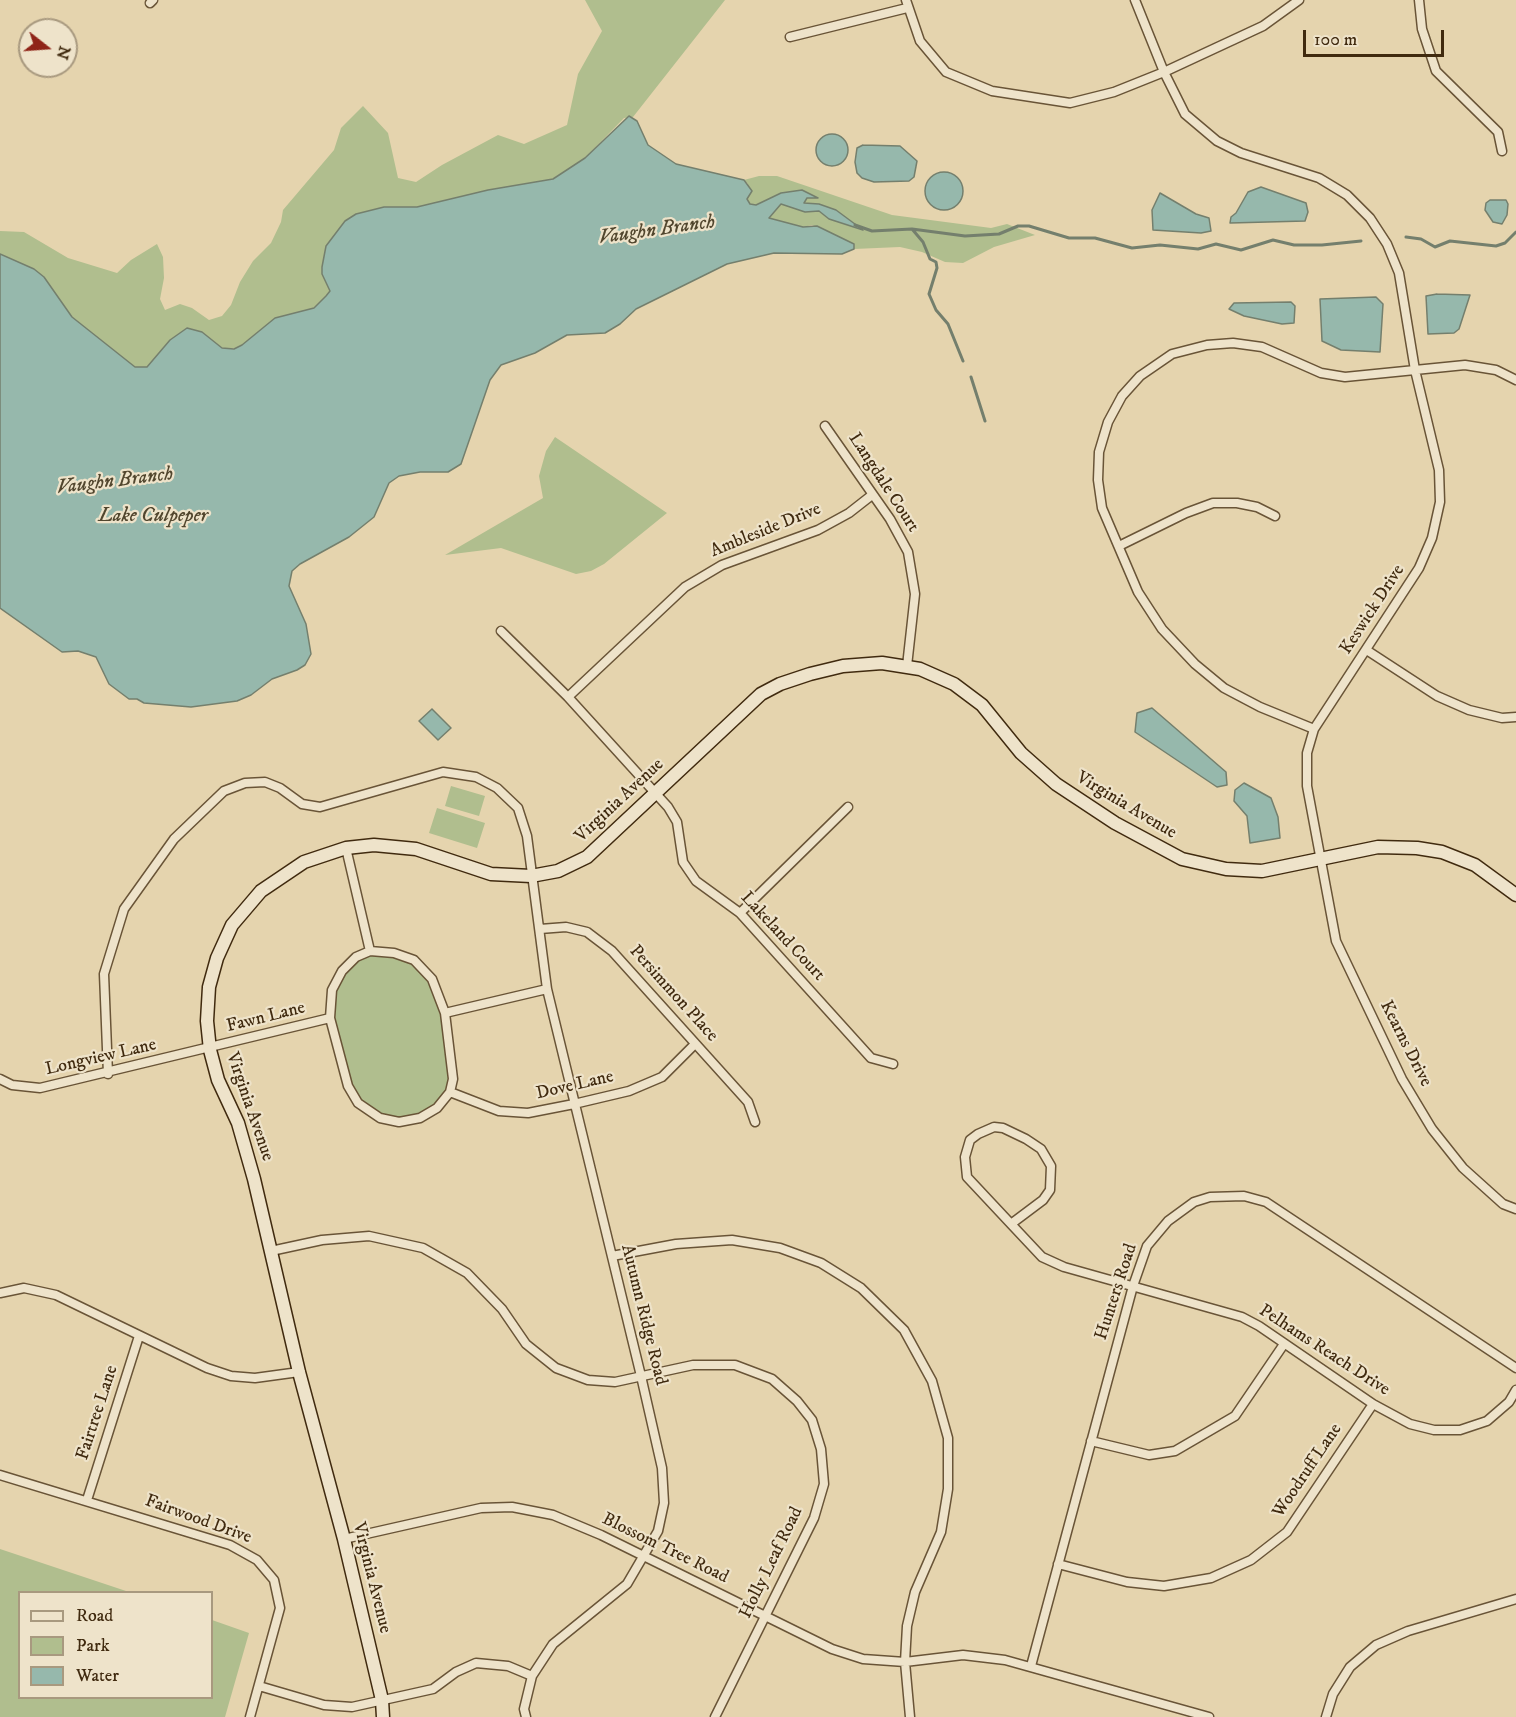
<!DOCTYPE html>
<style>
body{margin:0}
#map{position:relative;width:1516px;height:1717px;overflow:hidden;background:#e5d4ae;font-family:"IM FELL DW Pica",serif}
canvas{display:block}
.legend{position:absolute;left:18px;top:1591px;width:195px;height:108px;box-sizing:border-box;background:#eee3ca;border:2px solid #a8997f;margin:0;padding:8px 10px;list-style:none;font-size:18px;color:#402a0f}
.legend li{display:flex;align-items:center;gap:12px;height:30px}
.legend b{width:30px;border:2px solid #a8997f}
.north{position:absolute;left:18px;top:18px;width:60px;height:60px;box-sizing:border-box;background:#eee3ca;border:2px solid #a8997f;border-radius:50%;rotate:107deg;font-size:16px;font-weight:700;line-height:24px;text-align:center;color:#402a0f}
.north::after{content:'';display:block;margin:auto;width:21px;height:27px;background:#8f2418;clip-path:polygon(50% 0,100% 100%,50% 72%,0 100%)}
.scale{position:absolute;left:1303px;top:30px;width:141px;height:27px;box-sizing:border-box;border:3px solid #402a0f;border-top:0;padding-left:8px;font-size:18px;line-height:21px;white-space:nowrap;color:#402a0f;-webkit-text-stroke:4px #eee3ca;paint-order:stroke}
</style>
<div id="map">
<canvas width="1516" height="1717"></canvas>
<ul class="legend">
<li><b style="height:8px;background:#eee3ca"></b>Road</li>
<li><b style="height:16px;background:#b0be8e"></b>Park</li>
<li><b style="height:16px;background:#96b8ac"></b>Water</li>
</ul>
<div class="north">N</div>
<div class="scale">100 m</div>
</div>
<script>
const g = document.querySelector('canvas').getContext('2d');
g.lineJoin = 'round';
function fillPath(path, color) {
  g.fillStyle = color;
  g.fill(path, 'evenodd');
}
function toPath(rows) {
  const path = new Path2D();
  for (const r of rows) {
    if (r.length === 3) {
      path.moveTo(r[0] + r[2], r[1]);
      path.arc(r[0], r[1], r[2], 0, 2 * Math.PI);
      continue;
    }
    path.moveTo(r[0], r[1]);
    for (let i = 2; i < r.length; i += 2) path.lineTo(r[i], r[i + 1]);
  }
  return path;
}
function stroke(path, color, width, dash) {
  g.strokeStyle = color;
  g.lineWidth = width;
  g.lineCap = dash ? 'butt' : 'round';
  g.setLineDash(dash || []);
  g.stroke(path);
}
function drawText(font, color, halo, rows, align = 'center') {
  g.font = font + ' "IM FELL DW Pica",serif';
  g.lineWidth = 4.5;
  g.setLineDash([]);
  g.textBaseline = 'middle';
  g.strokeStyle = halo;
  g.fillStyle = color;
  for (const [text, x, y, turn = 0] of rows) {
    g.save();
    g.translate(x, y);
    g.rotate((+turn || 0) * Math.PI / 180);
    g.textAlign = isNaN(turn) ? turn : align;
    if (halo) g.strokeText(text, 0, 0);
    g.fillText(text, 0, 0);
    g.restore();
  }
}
fillPath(toPath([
 [585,0,725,0,633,117,624,118,585,158,553,179,488,190,417,207,331,287,331,294,316,308,236,348,216,348,149,368,132,368,0,257,0,231,24,232,68,258,117,273,131,260,157,244,163,257,164,278,160,299,165,310,180,304,192,308,209,320,222,316,231,305,240,282,253,261,271,243,281,222,283,210,334,150,341,128,363,106,388,133,398,178,416,182,442,165,498,135,524,144,567,125,578,74,602,31],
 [759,176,777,176,892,215,991,228,1007,224,1035,235,994,247,963,263,945,262,922,252,900,247,854,249,854,244,812,225,803,227,771,220,768,218,771,214,781,204,805,212,819,211,829,219,861,229,844,216,804,203,807,198,816,197,802,190,781,193,756,206,750,204,747,199,748,184,744,180],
 [555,437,667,513,604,564,591,571,576,574,501,548,445,555,543,498,539,476,546,451],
 [451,786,485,796,479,816,445,806],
 [437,808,485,823,477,848,429,833],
 [370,951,414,960,432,979,445,1013,450,1092,426,1114,399,1122,358,1103,330,1018,332,990,342,971],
 [0,1549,129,1592,20,1592,20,1698,212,1698,212,1620,249,1633,225,1717,0,1717]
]), '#b0be8e');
const water = toPath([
 [629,116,637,121,648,145,676,164,744,180,752,191,747,199,750,204,756,205,781,193,802,190,818,198,807,198,804,203,819,204,836,210,863,230,829,219,819,211,805,212,781,204,769,218,803,227,817,226,854,244,854,249,842,254,774,253,727,264,636,309,620,324,605,333,567,335,535,353,501,365,490,380,461,464,448,472,420,472,399,476,389,483,374,517,349,537,300,564,292,571,289,586,306,624,311,654,305,665,297,670,272,679,251,695,237,701,191,707,144,703,137,699,129,699,109,684,96,657,78,651,62,652,0,608,0,254,34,269,44,277,72,317,135,367,147,367,170,340,187,328,202,332,222,348,234,349,242,345,275,318,314,308,326,296,330,291,322,274,322,267,326,246,345,221,356,214,384,207,417,207,488,190,553,179,585,158,629,116],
 [832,150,16],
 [863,145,900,146,917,161,914,177,909,181,874,182,862,178,857,173,855,162,857,148,863,145],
 [944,191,19],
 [1261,187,1306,203,1308,212,1305,221,1230,223,1231,217,1236,213,1248,192,1261,187],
 [1160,193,1196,214,1209,218,1211,231,1201,233,1153,230,1152,210,1160,193],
 [1490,200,1506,200,1508,204,1507,215,1502,224,1493,222,1485,210,1486,203,1490,200],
 [1437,294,1470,295,1459,329,1454,333,1428,334,1426,296,1437,294],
 [1376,297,1383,304,1380,352,1341,350,1322,341,1320,299,1376,297],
 [1291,302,1295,306,1294,323,1282,324,1244,316,1229,309,1234,303,1291,302],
 [1152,708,1226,772,1227,785,1217,787,1135,732,1137,713,1152,708],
 [432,709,451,728,438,740,419,721,432,709],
 [1244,783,1271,798,1278,817,1280,838,1250,843,1247,816,1234,801,1235,790,1244,783]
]);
fillPath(water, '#96b8ac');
stroke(water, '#747f6d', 1.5);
stroke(toPath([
 [855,225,872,231,912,229,965,236,999,234,1018,226,1029,226,1069,238,1095,238,1132,248,1160,245,1198,249,1216,244,1241,250,1273,240,1294,245,1322,245,1361,241],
 [912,229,923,242,930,259,936,262,937,268,929,294,936,310,948,324,963,361],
 [1406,237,1421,239,1435,247,1450,241,1496,246,1505,243,1516,232],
 [971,377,985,421]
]), '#747f6d', 3);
const street = toPath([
 [906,0,920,41,946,72,992,91,1070,103,1114,92,1164,72,1135,0],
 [1299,0,1263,26,1164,72,1185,114,1217,141,1241,153,1319,178,1347,195,1370,218,1387,244,1399,273,1415,370,1439,470,1440,502,1432,538,1419,568,1314,729,1307,753,1307,786,1336,941,1402,1079,1432,1129,1463,1168,1503,1204,1516,1209],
 [1419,0,1422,29,1436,71,1498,132,1502,151],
 [150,3,153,0],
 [790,37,907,8],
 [825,426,890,519,908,552,915,594,907,666],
 [1119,546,1186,513,1213,503,1237,503,1257,507,1275,516],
 [501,631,568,697,668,807,677,822,683,862,696,881,740,913,871,1058,893,1064],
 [1368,651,1437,696,1469,710,1502,718,1516,717],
 [568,697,685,587,722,565,818,530,849,513,872,495],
 [1314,729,1260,707,1224,688,1195,664,1162,629,1138,592,1102,508,1098,480,1099,452,1108,422,1122,396,1140,376,1172,354,1207,345,1233,343,1262,347,1321,373,1345,377,1465,365,1496,370,1516,380],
 [346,848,370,951],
 [740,913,848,807],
 [540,929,566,927,587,932,612,951,748,1102,755,1122],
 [370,951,394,953,414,960,432,979,445,1013,453,1079,450,1092,437,1108,420,1118,399,1122,380,1118,358,1103,348,1086,330,1018,332,990,342,971,356,957,370,951],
 [445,1013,547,989],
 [108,1074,104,974,124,909,174,839,224,791,245,783,265,782,280,788,302,804,320,807,443,772,476,777,497,788,518,808,527,836,547,989,641,1376,662,1468,664,1503,658,1531,627,1584,553,1644,532,1676,524,1709,526,1717],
 [0,1079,12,1085,40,1088,330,1018],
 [450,1092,499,1111,528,1113,574,1104,629,1091,662,1077,695,1044],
 [1011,1224,1043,1200,1050,1190,1051,1166,1041,1149,1026,1139,1003,1128,994,1127,978,1134,970,1140,965,1157,967,1177,1011,1224,1042,1257,1064,1267,1242,1317,1259,1326,1373,1404,1410,1424,1434,1430,1460,1430,1487,1421,1509,1402,1516,1390],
 [271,1251,322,1240,369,1236,423,1248,467,1273,502,1309,526,1344,556,1368,588,1380,615,1382,693,1365,735,1365,772,1379,797,1401,812,1420,821,1449,824,1484,814,1518,715,1717],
 [612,1256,676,1244,732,1240,780,1248,821,1263,861,1288,904,1330,932,1381,948,1438,948,1489,941,1532,915,1592,907,1626,905,1662,910,1717],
 [0,1293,24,1288,56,1295,207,1368,231,1376,255,1378,299,1372],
 [1091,1441,1149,1455,1175,1451,1235,1416,1284,1344],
 [0,1475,230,1545,257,1560,274,1580,280,1608,250,1717],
 [87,1500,139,1336],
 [344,1539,481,1508,512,1507,553,1515,601,1535,832,1649,863,1659,905,1662,963,1655,1005,1660,1209,1717],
 [1058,1564,1127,1582,1164,1586,1211,1578,1251,1560,1287,1532,1373,1404],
 [1031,1666,1133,1286,1147,1246,1168,1221,1194,1202,1210,1197,1244,1196,1266,1202,1516,1368],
 [259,1686,324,1705,352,1707,433,1689,456,1672,476,1663,508,1666,532,1676],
 [1326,1717,1333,1694,1350,1667,1376,1645,1408,1631,1516,1599]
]);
const secondary = toPath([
 [383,1717,382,1700,344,1539,299,1372,254,1179,238,1123,218,1080,210,1050,207,1021,209,987,217,958,232,925,261,891,304,862,346,848,374,845,416,849,491,874,531,876,558,871,587,857,761,694,780,684,810,674,843,666,882,663,920,669,954,684,982,705,1021,753,1056,784,1115,823,1182,859,1226,869,1262,871,1378,847,1417,848,1442,852,1475,865,1516,895]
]);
stroke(street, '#695437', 11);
stroke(secondary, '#402a0f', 15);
stroke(street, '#eee3ca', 8);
stroke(secondary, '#eee3ca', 12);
drawText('18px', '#402a0f', '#eee3ca', [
 ["Langdale Court",883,483,57],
 ["Ambleside Drive",766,531,-22],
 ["Keswick Drive",1373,610,-57],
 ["Virginia Avenue",620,801,-43],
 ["Virginia Avenue",1126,806,31],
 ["Lakeland Court",782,937,47],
 ["Persimmon Place",673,994,48],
 ["Fawn Lane",266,1018,-14],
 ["Kearns Drive",1405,1044,63],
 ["Longview Lane",101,1058,-13],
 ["Dove Lane",575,1086,-13],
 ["Virginia Avenue",249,1107,71],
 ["Hunters Road",1117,1292,-72],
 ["Autumn Ridge Road",643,1315,76],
 ["Pelhams Reach Drive",1324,1351,33],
 ["Fairtree Lane",98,1413,-72],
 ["Woodruff Lane",1308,1471,-56],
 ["Fairwood Drive",198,1520,20],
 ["Blossom Tree Road",665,1549,26],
 ["Holly Leaf Road",772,1563,-64],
 ["Virginia Avenue",371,1578,76]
]);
drawText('italic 20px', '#51462e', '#eee3ca', [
 ["Vaughn Branch",657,231,-8],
 ["Vaughn Branch",115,482,-7],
 ["Lake Culpeper",153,517]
]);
</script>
